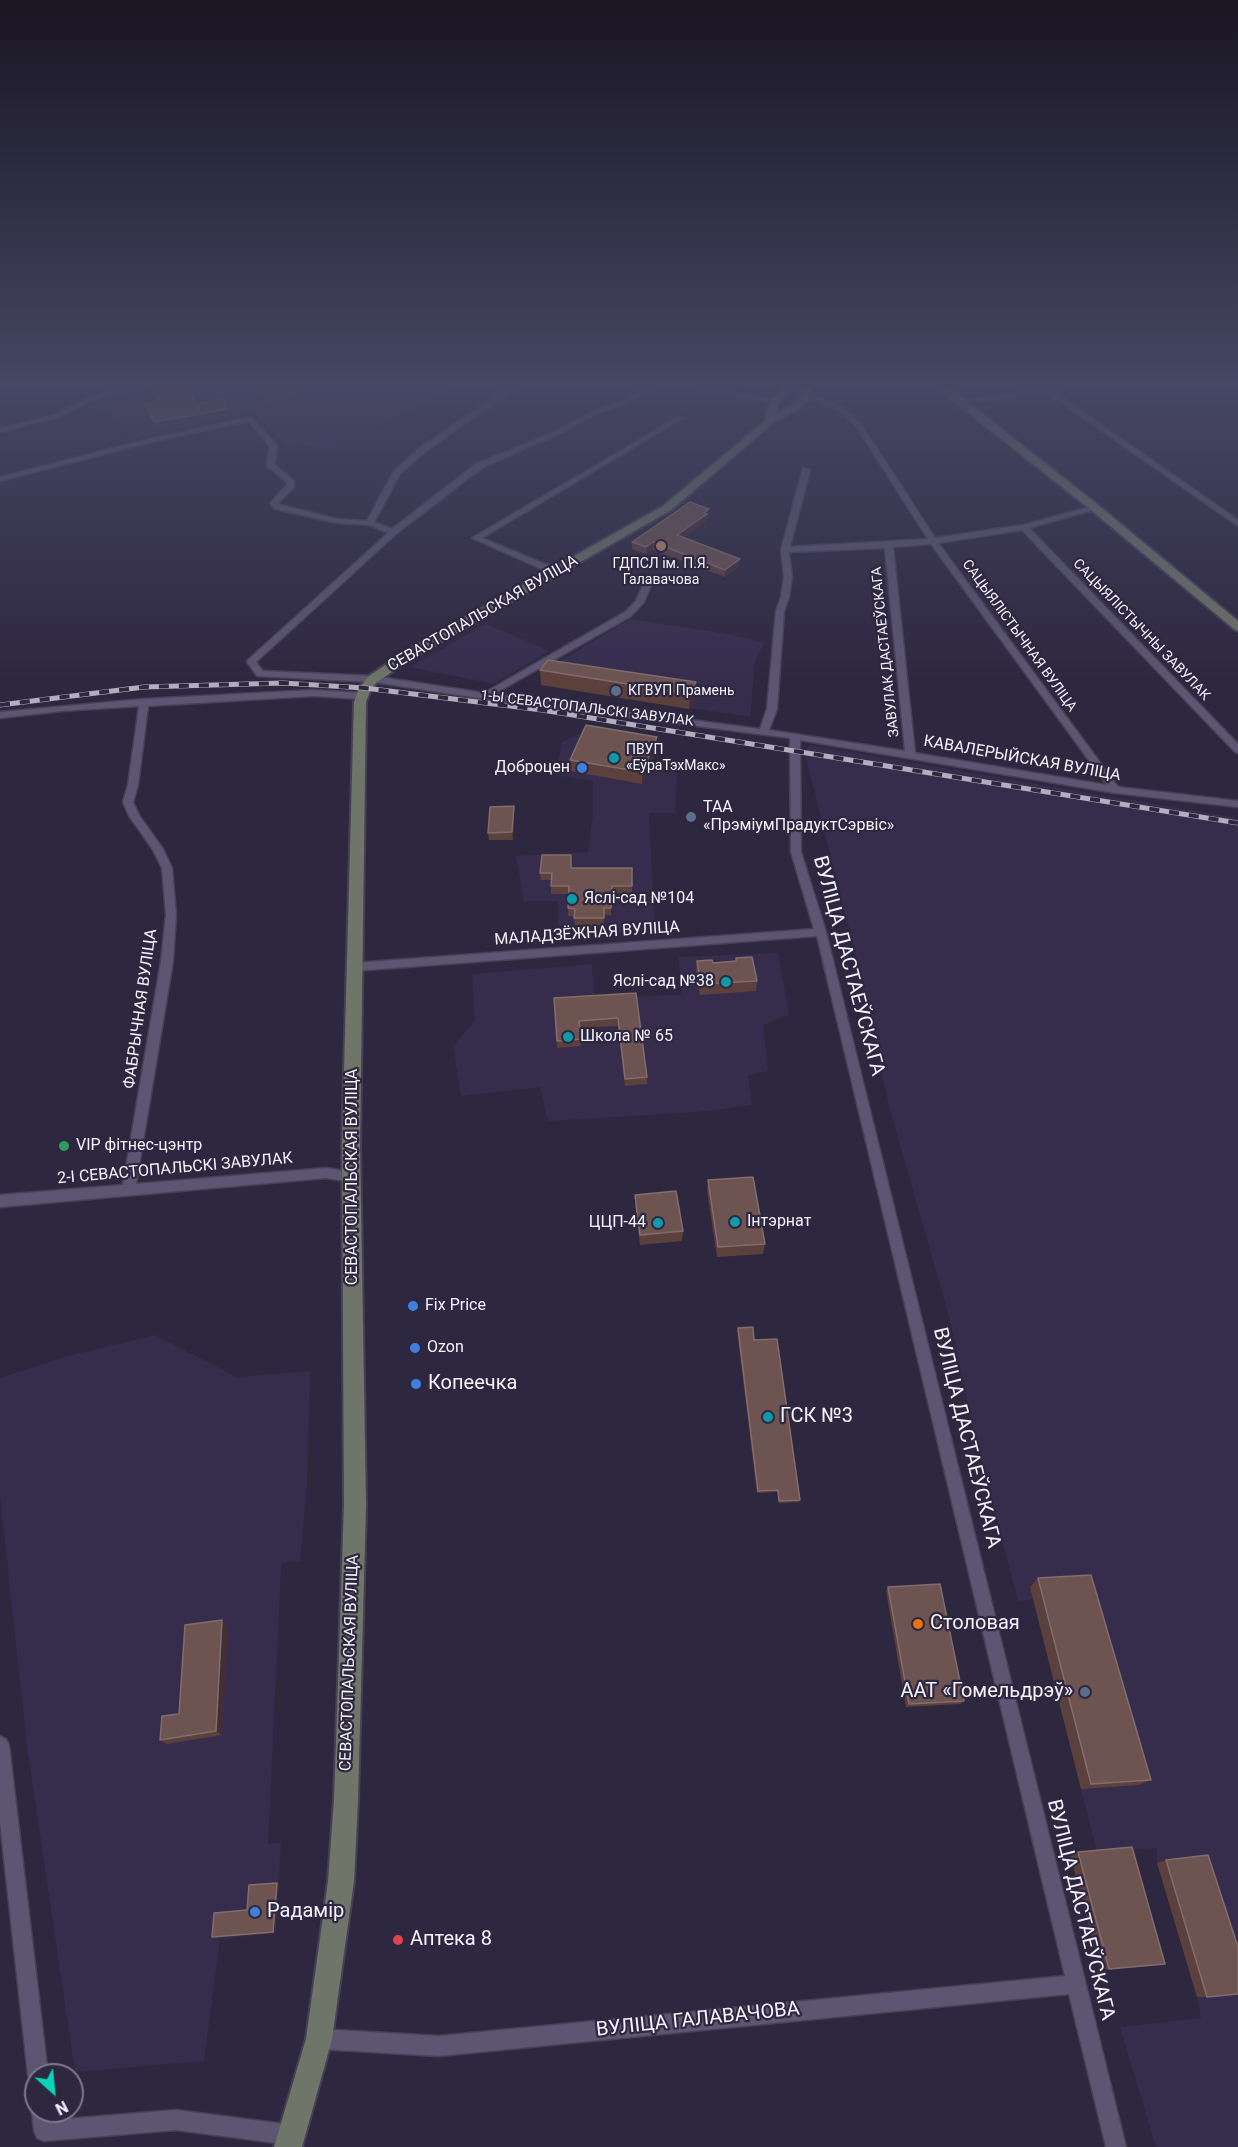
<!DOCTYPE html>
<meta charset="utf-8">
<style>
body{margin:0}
#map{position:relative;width:1238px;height:2147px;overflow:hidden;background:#2e2740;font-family:Roboto,sans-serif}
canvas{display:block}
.north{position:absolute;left:24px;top:2063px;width:60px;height:60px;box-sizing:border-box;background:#2e2740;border:2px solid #7e798c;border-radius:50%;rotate:153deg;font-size:16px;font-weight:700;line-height:24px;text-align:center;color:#f5f3fd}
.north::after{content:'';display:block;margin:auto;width:21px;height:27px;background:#07d5b6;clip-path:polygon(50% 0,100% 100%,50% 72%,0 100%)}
</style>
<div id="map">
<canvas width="1238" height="2147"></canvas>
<div class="north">N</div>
</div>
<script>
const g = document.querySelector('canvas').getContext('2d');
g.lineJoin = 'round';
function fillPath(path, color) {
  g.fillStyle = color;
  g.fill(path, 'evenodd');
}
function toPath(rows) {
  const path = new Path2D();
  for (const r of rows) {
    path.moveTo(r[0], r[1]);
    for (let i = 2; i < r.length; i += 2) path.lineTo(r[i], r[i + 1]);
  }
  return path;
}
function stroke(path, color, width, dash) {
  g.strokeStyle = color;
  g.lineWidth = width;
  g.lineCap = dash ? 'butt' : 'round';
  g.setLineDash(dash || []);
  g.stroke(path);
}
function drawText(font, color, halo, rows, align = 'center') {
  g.font = font + ' Roboto,sans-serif';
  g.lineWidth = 4.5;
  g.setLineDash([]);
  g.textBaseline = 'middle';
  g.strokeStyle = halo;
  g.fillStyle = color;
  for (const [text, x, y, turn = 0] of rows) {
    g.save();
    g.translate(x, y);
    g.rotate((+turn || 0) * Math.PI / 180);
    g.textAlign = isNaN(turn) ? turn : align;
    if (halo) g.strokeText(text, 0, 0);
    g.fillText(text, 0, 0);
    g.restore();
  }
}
fillPath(toPath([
 [174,386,441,386,450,397,437,399,383,425,332,443,339,446,335,449,298,444,286,446,253,412,131,439,96,403],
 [630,619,733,635,764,643,755,661,750,717,541,685,557,663],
 [486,624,549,651,494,684,410,667],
 [578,734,649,743,657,748,649,768,677,773,675,813,649,813,655,931,558,936,558,901,524,901,516,856,588,852,593,814,593,781,556,775,562,742],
 [809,745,1238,818,1238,2147,1156,2147,1120,2027,1201,2018,1197,1997,1157,1863,1157,1848,1097,1852,1033,1599,1018,1601,973,1429,950,1320,890,1110,863,995,863,984,805,754],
 [778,953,789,1015,763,1025,768,1071,748,1076,752,1105,698,1112,548,1121,540,1087,461,1096,453,1046,475,1021,472,974,592,964,595,997,682,995,678,957],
 [155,1335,237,1377,310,1371,307,1484,300,1561,282,1563,280,1589,268,1844,281,1843,275,1933,220,1939,204,2061,75,2072,27,1746,16,1645,0,1496,0,1378,64,1357]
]), '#362d4d');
fillPath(toPath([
 [255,386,291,386,298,395,267,402]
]), '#44521d');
const street = toPath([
 [135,386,150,386,92,400,59,417,0,432,0,428,55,415,88,397,135,386],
 [510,386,518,386,424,453,400,474,374,522,392,529,476,464,552,433,594,411,624,401,649,386,658,386,628,403,598,413,556,435,482,468,396,534,256,662,263,671,373,676,484,693,625,612,636,601,646,578,650,576,654,578,644,602,631,616,494,694,760,729,767,709,776,611,781,597,784,577,781,550,803,468,810,470,790,547,928,539,856,426,835,407,805,397,804,396,807,394,839,405,861,424,935,538,1023,525,1097,505,1097,509,1029,528,1238,744,1238,753,1235,752,1022,530,938,543,1118,787,1238,801,1238,807,1115,793,800,740,801,852,826,932,1126,2147,1106,2147,1069,1994,439,2056,319,2049,312,2046,309,2039,312,2032,319,2029,439,2036,1065,1976,817,936,354,971,348,967,354,963,814,929,791,852,790,738,485,699,373,682,257,676,247,662,248,660,388,533,369,525,337,523,275,509,270,503,287,485,287,482,267,466,269,446,249,421,152,442,0,481,0,477,149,439,251,417,277,446,275,465,294,481,294,487,278,503,281,505,337,519,367,521,394,471,418,449,510,386],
 [931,544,1107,785,915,753,893,547,931,544],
 [885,548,905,751,769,730,777,709,784,611,789,597,792,577,789,552,885,548],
 [682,386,700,386,778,401,775,403,682,386],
 [1039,386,1073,386,1053,391,1238,520,1238,526,1046,392,962,404,959,402,1041,388,1039,386],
 [678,417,683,418,482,538,559,570,559,574,553,574,472,538,678,417],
 [313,690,362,693,367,696,362,699,313,696,148,706,138,785,133,802,139,815,163,849,172,868,176,915,173,961,136,1184,326,1168,357,1173,358,1177,357,1181,352,1182,326,1178,0,1207,0,1195,123,1185,161,961,166,915,162,868,153,850,129,816,123,802,128,785,139,706,62,711,0,718,0,712,144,699,313,690],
 [0,1736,6,1739,9,1745,48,2075,36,2075,36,2084,31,2082,28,2075,0,1822,0,1736],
 [36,2103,36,2111,52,2111,53,2120,176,2110,292,2125,299,2128,302,2135,299,2142,292,2145,176,2130,44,2141,37,2138,34,2131,32,2111,36,2103]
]);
const secondary = toPath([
 [786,386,796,386,779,402,776,414,794,404,802,396,800,386,809,386,812,396,800,408,772,424,671,510,411,659,377,682,371,689,366,702,360,1145,366,1505,358,1800,354,1881,332,2039,302,2147,274,2147,306,2039,328,1881,334,1800,344,1505,342,1145,354,702,359,688,369,676,403,653,663,506,765,421,770,401,786,386],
 [934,386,945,386,965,400,1098,505,1238,621,1238,631,1234,629,1090,509,934,386]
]);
stroke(street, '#474155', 3);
stroke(secondary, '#474155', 4);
fillPath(street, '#5c5672');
fillPath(secondary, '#6f7568');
const rail = toPath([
 [0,705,144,687,283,683,365,688,542,710,1238,823]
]);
stroke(rail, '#b2aebe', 5);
stroke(rail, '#2e2740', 4, [10]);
fillPath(toPath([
 [327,386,349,386,349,390,332,393],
 [151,389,197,404,228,416,157,429,146,410,144,404,156,401,153,396],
 [709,516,707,518,707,521,683,538,739,566,725,577,653,550,646,554,632,549,632,542],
 [540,670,696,682,695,696,689,709,541,685],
 [657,737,657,748,642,784,570,771,570,760],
 [514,814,513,840,489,840,488,833],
 [572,868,632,868,632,893,612,893,611,915,604,915,604,925,575,925,574,916,568,916,568,894,551,894,551,880,541,880,540,873],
 [736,958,757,981,756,991,700,995,696,972,697,961,713,963,736,961],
 [636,993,647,1077,647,1084,625,1086,618,1026,580,1028,581,1046,557,1048,554,998],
 [708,1180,765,1244,763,1254,717,1257,707,1190],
 [635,1195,683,1231,682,1241,640,1245,635,1205],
 [738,1328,754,1340,800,1500,799,1502,779,1503,777,1492,757,1493,737,1331],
 [1038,1578,1151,1780,1139,1785,1081,1789,1030,1587],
 [888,1587,964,1701,960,1704,906,1707,886,1591],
 [228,1626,222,1735,167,1744,160,1740,179,1714],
 [1078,1852,1165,1964,1100,1970,1070,1854],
 [1166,1860,1207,1997,1197,1997,1157,1863],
 [279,1883,275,1933,212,1937,247,1910]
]), '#5c403c');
fillPath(toPath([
 [331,386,349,386,349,390,332,393],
 [225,399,228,416,157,429,155,422],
 [709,509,709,516,707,518,707,521,676,543,677,535],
 [653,542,653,550,646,554,646,547],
 [740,559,739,566,725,577,725,570],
 [696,682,695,696,689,709,690,694],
 [657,737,657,748,642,784,642,772],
 [514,806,514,814,513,840,512,832],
 [222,1620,228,1626,222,1735,216,1731],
 [277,1883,279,1883,275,1933,273,1932]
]), '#432e35');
const building = toPath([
 [165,386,185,386,197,404,225,399,227,409,155,422,144,404,158,401,151,389,165,386],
 [690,502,709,509,704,513,707,514,677,535,740,559,725,570,653,542,646,547,632,542,690,502],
 [548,660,696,682,690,694,540,670,548,660],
 [586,725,657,737,642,772,570,760,586,725],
 [514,806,512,832,488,833,490,807,514,806],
 [542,855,571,855,571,868,632,868,632,886,612,886,611,908,604,908,604,918,574,918,575,909,568,908,569,886,551,886,552,873,540,873,542,855],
 [752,957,757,981,701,984,697,961,712,960,713,963,736,961,736,958,752,957],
 [636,993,647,1077,625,1079,618,1018,579,1021,581,1039,557,1041,554,998,636,993],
 [753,1177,765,1244,718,1247,708,1180,753,1177],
 [676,1191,683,1231,640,1235,635,1195,676,1191],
 [753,1327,754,1340,777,1339,800,1500,779,1501,778,1490,758,1491,738,1328,753,1327],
 [1091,1575,1151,1780,1091,1784,1038,1578,1091,1575],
 [940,1584,964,1701,909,1704,888,1587,940,1584],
 [222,1620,216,1731,160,1740,162,1716,179,1714,185,1625,222,1620],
 [1132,1847,1165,1964,1109,1969,1078,1852,1132,1847],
 [1208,1855,1238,1947,1238,1994,1207,1997,1166,1860,1208,1855],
 [277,1883,273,1932,212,1937,214,1913,247,1910,249,1885,277,1883]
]);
fillPath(building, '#6d5451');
stroke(building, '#826d6c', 1.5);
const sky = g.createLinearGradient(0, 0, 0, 687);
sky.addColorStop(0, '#191523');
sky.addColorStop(0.56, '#464764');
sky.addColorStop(1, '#46476400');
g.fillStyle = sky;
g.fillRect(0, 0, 1238, 687);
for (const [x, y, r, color] of [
 [661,546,6,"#8d6e63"],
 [616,691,6,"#5c6f8a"],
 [614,758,6,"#0f9aa8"],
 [582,768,6,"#3f7fe0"],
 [691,817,6,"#5c6f8a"],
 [572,899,6,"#0f9aa8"],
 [726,982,6,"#0f9aa8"],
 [568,1037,6,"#0f9aa8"],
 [64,1146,6,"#2e9e5b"],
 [735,1222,6,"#0f9aa8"],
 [658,1223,6,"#0f9aa8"],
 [413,1306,6,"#3f7fe0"],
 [415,1348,6,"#3f7fe0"],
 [416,1384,6,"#3f7fe0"],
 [768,1417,6,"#0f9aa8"],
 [918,1624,6,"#e8710a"],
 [1085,1692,6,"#5c6f8a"],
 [255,1912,6,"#3f7fe0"],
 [398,1940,6,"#e0444e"]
]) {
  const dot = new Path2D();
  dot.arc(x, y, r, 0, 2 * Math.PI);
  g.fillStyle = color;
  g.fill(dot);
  stroke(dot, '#2e2740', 2);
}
drawText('14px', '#f5f3fd', '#2e2740', [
 ["ГДПСЛ ім. П.Я.",661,564,"center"],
 ["Галавачова",661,580,"center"],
 ["КГВУП Прамень",628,691],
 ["ПВУП",626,750],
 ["«ЕўраТэхМакс»",626,766]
], 'left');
drawText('14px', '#f5f3fd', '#2e2740', [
 ["САЦЫЯЛІСТЫЧНЫ ЗАВУЛАК",1141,630,46],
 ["САЦЫЯЛІСТЫЧНАЯ ВУЛІЦА",1019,636,54],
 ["ЗАВУЛАК ДАСТАЕЎСКАГА",886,652,-96],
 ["1-Ы СЕВАСТОПАЛЬСКІ ЗАВУЛАК",587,709,7]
]);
drawText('16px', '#f5f3fd', '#2e2740', [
 ["СЕВАСТОПАЛЬСКАЯ ВУЛІЦА",483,614,-30],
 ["КАВАЛЕРЫЙСКАЯ ВУЛІЦА",1022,759,10],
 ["МАЛАДЗЁЖНАЯ ВУЛІЦА",587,934,-4],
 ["ФАБРЫЧНАЯ ВУЛІЦА",141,1009,-82],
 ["2-І СЕВАСТОПАЛЬСКІ ЗАВУЛАК",175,1169,-5],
 ["СЕВАСТОПАЛЬСКАЯ ВУЛІЦА",353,1177,-90],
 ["СЕВАСТОПАЛЬСКАЯ ВУЛІЦА",350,1663,-88]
]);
drawText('16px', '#f5f3fd', '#2e2740', [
 ["Доброцен",570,768,"right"],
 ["ТАА",703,808],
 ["«ПрэміумПрадуктСэрвіс»",703,826],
 ["Яслі-сад №104",584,899],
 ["Яслі-сад №38",714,982,"right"],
 ["Школа № 65",580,1037],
 ["VIP фітнес-цэнтр",76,1146],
 ["Інтэрнат",747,1222],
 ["ЦЦП-44",646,1223,"right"],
 ["Fix Price",425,1306],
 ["Ozon",427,1348]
], 'left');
drawText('20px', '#f5f3fd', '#2e2740', [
 ["ВУЛІЦА ДАСТАЕЎСКАГА",848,966,75],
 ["ВУЛІЦА ДАСТАЕЎСКАГА",966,1438,76],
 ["ВУЛІЦА ДАСТАЕЎСКАГА",1080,1910,76],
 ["ВУЛІЦА ГАЛАВАЧОВА",698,2020,-6]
]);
drawText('20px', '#f5f3fd', '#2e2740', [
 ["Копеечка",428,1384],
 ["ГСК №3",780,1417],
 ["Столовая",930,1624],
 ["ААТ «Гомельдрэў»",1073,1692,"right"],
 ["Радамір",267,1912],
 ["Аптека 8",410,1940]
], 'left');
</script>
